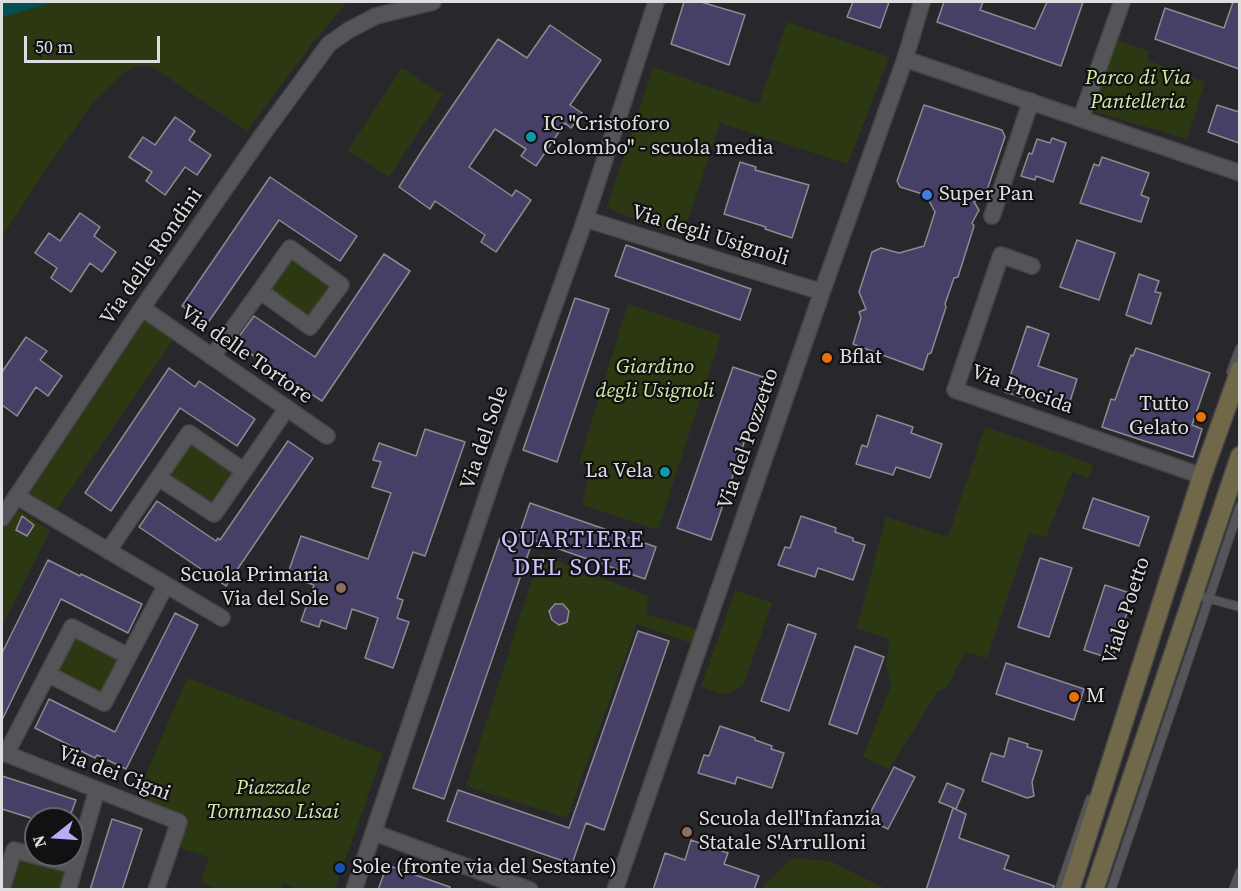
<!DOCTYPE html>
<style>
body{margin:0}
#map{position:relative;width:1241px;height:891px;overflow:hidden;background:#28282c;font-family:"Source Serif 4",serif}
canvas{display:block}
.frame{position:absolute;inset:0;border:3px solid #dedde0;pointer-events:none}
.north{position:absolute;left:24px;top:807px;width:60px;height:60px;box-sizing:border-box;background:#111113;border:2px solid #636365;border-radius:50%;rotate:253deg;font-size:16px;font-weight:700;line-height:24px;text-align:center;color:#dedde0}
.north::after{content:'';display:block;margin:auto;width:21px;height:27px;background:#baaaf7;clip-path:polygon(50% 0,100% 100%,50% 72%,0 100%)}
.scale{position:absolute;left:24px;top:36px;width:136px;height:27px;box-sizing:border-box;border:3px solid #dedde0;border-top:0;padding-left:8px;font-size:18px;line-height:21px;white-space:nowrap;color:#dedde0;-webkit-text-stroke:4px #111113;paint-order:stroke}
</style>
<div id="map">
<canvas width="1241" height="891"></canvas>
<div class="frame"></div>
<div class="north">N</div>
<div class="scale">50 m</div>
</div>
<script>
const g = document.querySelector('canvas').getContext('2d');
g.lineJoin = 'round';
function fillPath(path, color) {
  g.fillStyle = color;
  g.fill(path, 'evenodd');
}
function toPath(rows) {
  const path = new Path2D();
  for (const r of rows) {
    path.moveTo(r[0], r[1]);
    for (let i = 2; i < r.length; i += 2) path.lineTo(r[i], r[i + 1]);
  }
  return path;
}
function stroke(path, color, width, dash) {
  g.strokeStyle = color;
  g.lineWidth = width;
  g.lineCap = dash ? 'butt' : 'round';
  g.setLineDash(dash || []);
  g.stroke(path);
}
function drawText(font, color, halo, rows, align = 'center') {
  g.font = font + ' "Source Serif 4",serif';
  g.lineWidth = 4.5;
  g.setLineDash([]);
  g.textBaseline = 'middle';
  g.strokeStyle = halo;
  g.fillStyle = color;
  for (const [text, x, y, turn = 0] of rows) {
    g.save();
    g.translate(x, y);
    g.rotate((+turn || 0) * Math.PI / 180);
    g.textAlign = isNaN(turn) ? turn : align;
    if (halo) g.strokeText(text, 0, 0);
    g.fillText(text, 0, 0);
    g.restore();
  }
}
fillPath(toPath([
 [2,2,347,2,312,44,247,131,151,66,138,66,125,72,94,102,50,163,2,237],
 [787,22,889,57,848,164,720,123,682,237,607,208,653,67,759,104],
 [1116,40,1149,51,1147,60,1205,82,1187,139,1093,111],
 [402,68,443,95,389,177,348,150],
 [293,255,335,285,309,323,267,291],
 [628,304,721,335,658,530,582,505,591,467,579,463],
 [145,317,175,337,56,511,30,497,28,493],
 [985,427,1093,464,1089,478,1072,472,1046,537,1029,533,987,658,965,652,947,687,938,691,889,769,863,757,891,685,886,665,890,639,857,628,886,517,948,537],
 [190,438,239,473,213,509,164,477],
 [16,508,50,531,2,626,2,530],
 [540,554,648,596,647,614,699,630,694,644,637,624,567,818,466,786],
 [735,590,772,603,743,686,725,695,701,687],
 [74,632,120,657,98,696,54,672],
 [187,678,383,753,335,889,297,889,283,884,281,889,219,890,201,883,209,857,178,847,187,816,136,798],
 [21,857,68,870,62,889,12,890],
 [792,858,830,861,886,889,760,889]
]), '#2c3812');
fillPath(toPath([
 [2,2,55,2,2,17]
]), '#025053');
const building = toPath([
 [684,2,701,2,745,15,729,65,671,44,684,2],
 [853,2,889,2,880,28,847,17,853,2],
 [944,2,983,2,980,10,1035,29,1047,2,1083,2,1061,66,937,22,944,2],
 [1233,2,1239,2,1239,69,1155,39,1165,8,1224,28,1233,2],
 [550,25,601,60,570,105,582,113,571,128,565,123,536,166,521,156,526,149,495,129,469,167,512,196,516,190,531,200,496,252,481,242,485,235,435,201,430,209,399,187,423,149,498,39,527,58,550,25],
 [924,105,1002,130,1005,137,985,196,974,202,979,210,972,223,974,226,958,277,954,278,945,304,946,307,931,353,928,354,923,370,853,344,861,318,859,312,866,309,859,292,872,252,881,248,899,253,924,246,935,212,926,195,900,187,897,181,924,105],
 [1217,105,1239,112,1239,143,1208,132,1217,105],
 [175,117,195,131,189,140,211,155,197,175,185,167,165,195,146,181,152,172,129,157,143,137,155,145,175,117],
 [1052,138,1066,143,1053,182,1036,176,1035,180,1021,176,1029,153,1032,154,1037,139,1050,143,1052,138],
 [1102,157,1149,173,1141,195,1149,198,1141,222,1080,203,1094,164,1099,166,1102,157],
 [740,162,756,167,755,170,809,185,792,238,765,229,766,227,724,214,740,162],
 [270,177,357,236,340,261,279,220,207,324,182,306,270,177],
 [80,213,100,227,94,236,116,252,102,272,90,263,71,292,51,278,57,268,35,253,49,233,60,241,80,213],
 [1077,240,1115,253,1099,300,1060,287,1077,240],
 [626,245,751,289,740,320,615,276,626,245],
 [384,254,410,271,322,401,234,343,254,316,315,357,384,254],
 [1139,274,1159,281,1155,292,1161,293,1151,324,1126,315,1139,274],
 [575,298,609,309,557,462,523,450,575,298],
 [1027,326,1049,334,1038,366,1077,379,1067,411,1005,392,1027,326],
 [26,337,47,351,40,360,62,376,48,396,36,387,17,416,2,405,2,372,26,337],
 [1136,348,1210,373,1192,425,1202,429,1193,457,1102,427,1111,399,1115,400,1131,355,1133,356,1136,348],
 [733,367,766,378,711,540,677,528,733,367],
 [169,368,195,387,199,381,255,419,237,446,180,408,111,511,85,493,169,368],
 [877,415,913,427,911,433,942,444,930,478,896,467,893,475,856,464,862,445,867,447,877,415],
 [425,429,465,442,425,556,413,552,397,598,403,600,397,618,409,622,393,668,365,658,378,618,352,609,346,629,321,620,319,627,301,621,314,585,287,576,301,536,368,559,391,493,372,487,381,462,373,460,379,443,416,456,425,429],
 [288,441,313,458,226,586,139,527,157,501,216,541,218,538,220,540,288,441],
 [1093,498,1149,517,1139,546,1083,528,1093,498],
 [530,503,656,547,645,579,533,540,444,799,413,788,500,538,516,544,530,503],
 [22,516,34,525,27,536,16,530,22,516],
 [801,516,836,528,835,532,853,538,853,541,865,545,853,580,818,568,815,577,778,565,785,547,790,548,801,516],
 [1040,558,1072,568,1049,637,1018,627,1040,558],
 [48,560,80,576,81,574,142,604,128,633,61,599,2,720,2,653,48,560],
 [1105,585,1133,594,1112,659,1084,650,1105,585],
 [555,604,563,604,569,611,567,622,559,625,552,620,549,611,555,604],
 [175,613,198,625,126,769,97,755,95,758,35,728,49,699,115,732,175,613],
 [788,624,816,634,789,711,761,701,788,624],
 [638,631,669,641,604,830,586,823,572,864,447,821,458,790,569,828,638,631],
 [855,646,884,657,857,734,829,724,855,646],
 [1006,663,1084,689,1074,720,996,694,1006,663],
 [720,726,755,738,755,740,772,746,771,749,784,753,772,788,737,777,735,784,698,773,704,755,709,756,720,726],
 [1009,738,1028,744,1027,747,1042,751,1032,782,1034,796,1027,798,982,781,991,753,1004,757,1009,738],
 [894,767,915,777,888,829,867,819,894,767],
 [2,776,76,800,69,819,34,819,2,809,2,776],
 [947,783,964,790,956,809,939,802,947,783],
 [953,808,966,814,959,838,1009,856,1004,869,1054,886,1053,890,926,890,953,808],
 [112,819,142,829,122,890,90,890,112,819],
 [691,840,728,853,724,864,759,876,754,890,653,890,665,853,685,860,691,840],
 [387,865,450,887,450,890,378,890,387,865]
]);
fillPath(building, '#483f67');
stroke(building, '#8b8b90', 1.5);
const lane = toPath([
 [1231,372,1240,348],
 [1203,597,1240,607],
 [1059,890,1090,799],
 [1111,890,1240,506],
 [1233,890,1240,872]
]);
const street = toPath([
 [905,59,1240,173],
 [1081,118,1122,2],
 [992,216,1031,101],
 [585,219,822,292],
 [1032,266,1001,255,955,390,1202,476],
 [142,308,327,436],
 [212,357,260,291,290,248,341,285,310,327,260,291],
 [159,478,214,514,244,471],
 [16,496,222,618],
 [2,518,142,308,263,134,329,44,349,30,376,16,433,2],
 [108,551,189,433,244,471,287,408],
 [48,674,104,703,166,585],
 [2,752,179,822,156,890],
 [6,754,72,627,128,656],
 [375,833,530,890],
 [2,889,14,850,75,866,97,790],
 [68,890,75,866],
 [354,890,496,469,587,214,656,2],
 [615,890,822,292,905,59,922,2]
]);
const secondary = toPath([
 [1070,890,1202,476,1240,370],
 [1094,890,1240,456]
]);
stroke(lane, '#464649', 10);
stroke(street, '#464649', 18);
stroke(secondary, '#464649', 21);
stroke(lane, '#555559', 8);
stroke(street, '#555559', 15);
stroke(secondary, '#706849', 18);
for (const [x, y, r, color] of [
 [531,137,6,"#0f9aa8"],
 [927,195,6,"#3f7fe0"],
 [827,358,6,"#e8710a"],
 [1201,417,6,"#e8710a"],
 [665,472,6,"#0f9aa8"],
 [341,588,6,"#8d6e63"],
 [1074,697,6,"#e8710a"],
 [687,832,6,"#8d6e63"],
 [340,868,6,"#1a4fb4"]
]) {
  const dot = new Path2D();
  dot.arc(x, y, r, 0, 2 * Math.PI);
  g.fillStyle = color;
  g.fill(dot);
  stroke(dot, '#111113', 2);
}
drawText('italic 21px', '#d1eba5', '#111113', [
 ["Parco di Via",1138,79],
 ["Pantelleria",1138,103],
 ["Giardino",655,368],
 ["degli Usignoli",655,392],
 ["Piazzale",273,789],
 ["Tommaso Lisai",273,813]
]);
drawText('21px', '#dedde0', '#111113', [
 ["IC \"Cristoforo",543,125],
 ["Colombo\" - scuola media",543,149],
 ["Super Pan",939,195],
 ["Bflat",839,358],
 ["Tutto",1189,405,"right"],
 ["Gelato",1189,429,"right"],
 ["La Vela",653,472,"right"],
 ["Scuola Primaria",329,576,"right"],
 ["Via del Sole",329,600,"right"],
 ["M",1086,697],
 ["Scuola dell'Infanzia",699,820],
 ["Statale S'Arrulloni",699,844],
 ["Sole (fronte via del Sestante)",352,868]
], 'left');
drawText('21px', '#dedde0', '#111113', [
 ["Via degli Usignoli",710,236,17],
 ["Via delle Rondini",152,257,-55],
 ["Via delle Tortore",246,355,35],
 ["Via Procida",1022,390,20],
 ["Via del Sole",485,438,-71],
 ["Via del Pozzetto",749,439,-71],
 ["Viale Poetto",1127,611,-72],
 ["Via dei Cigni",114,774,21]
]);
g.letterSpacing = '1.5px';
drawText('24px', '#cec3fd', '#111113', [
 ["QUARTIERE",573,541],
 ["DEL SOLE",573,569]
]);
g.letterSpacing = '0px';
</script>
